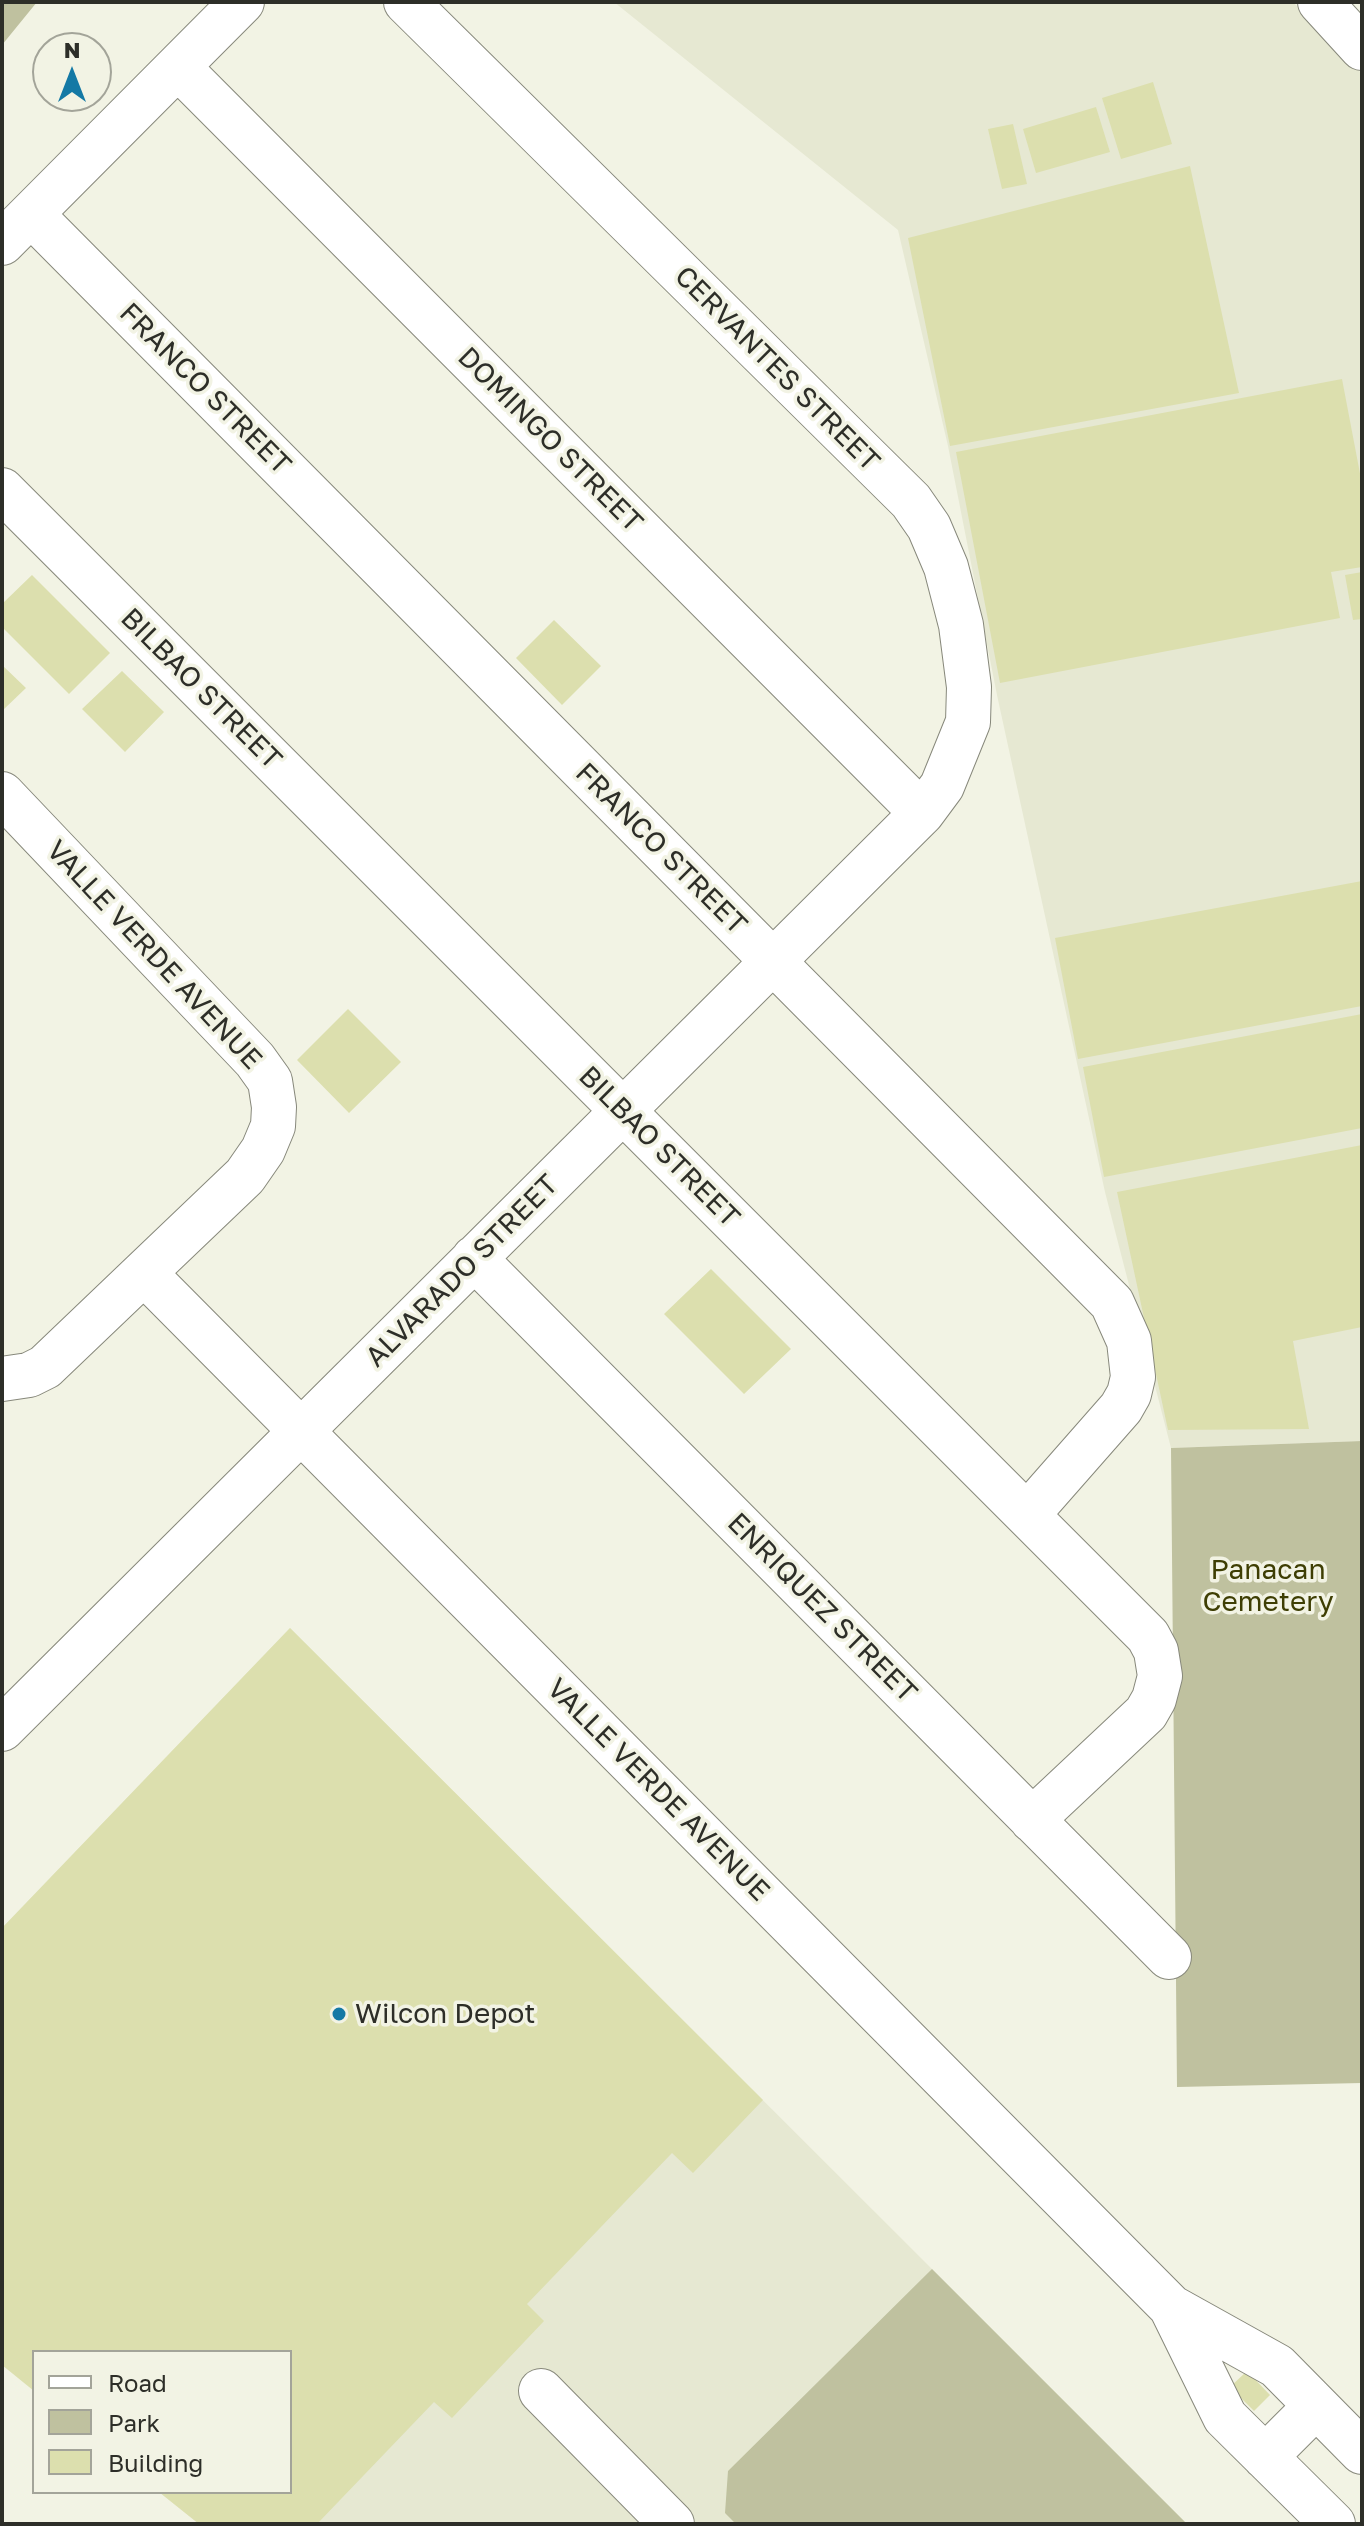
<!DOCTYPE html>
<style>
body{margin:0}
#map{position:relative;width:1364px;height:2526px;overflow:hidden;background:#f2f3e4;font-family:"Golos Text",sans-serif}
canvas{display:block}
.frame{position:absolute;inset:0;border:4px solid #2d2e28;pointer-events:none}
.legend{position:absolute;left:32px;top:2350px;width:260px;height:144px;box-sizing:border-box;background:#f2f3e4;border:2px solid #a3a499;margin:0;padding:10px 14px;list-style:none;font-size:24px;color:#2d2e28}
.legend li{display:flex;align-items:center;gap:16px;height:40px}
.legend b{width:40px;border:2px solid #a3a499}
.north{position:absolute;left:32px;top:32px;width:80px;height:80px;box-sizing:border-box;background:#f2f3e4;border:2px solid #a3a499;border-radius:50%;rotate:0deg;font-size:22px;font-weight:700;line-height:32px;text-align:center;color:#2d2e28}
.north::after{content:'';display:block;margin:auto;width:28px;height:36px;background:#1479a5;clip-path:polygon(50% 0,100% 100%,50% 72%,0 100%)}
</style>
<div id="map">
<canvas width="1364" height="2526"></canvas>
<div class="frame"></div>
<ul class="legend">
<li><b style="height:10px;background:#fff"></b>Road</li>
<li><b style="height:22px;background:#bfc19f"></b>Park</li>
<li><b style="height:22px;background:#dcdfae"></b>Building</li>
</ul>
<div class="north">N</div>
</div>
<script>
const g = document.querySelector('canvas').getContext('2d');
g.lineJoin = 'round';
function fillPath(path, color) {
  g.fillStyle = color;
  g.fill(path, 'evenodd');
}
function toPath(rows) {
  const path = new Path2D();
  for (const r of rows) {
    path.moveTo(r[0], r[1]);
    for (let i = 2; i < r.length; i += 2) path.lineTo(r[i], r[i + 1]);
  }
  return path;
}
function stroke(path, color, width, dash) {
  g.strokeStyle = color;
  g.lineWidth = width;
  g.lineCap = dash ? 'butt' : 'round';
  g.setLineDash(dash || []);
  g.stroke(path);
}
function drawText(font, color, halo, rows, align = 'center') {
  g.font = font + ' "Golos Text",sans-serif';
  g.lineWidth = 7;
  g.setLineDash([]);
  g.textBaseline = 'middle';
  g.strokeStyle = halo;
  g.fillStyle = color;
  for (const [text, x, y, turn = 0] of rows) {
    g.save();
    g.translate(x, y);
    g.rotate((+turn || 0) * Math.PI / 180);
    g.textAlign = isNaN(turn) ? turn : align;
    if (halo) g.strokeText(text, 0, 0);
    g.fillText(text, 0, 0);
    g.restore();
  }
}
fillPath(toPath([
 [614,2,1293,2,1362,74,1362,1441,1171,1448,1105,1192,997,695,948,446,898,230],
 [290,1628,932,2269,1187,2524,199,2524,159,2492,290,2492,290,2352,34,2352,2,1928]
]), '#e6e8d2');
fillPath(toPath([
 [2,2,37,2,2,45],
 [1362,1441,1362,2083,1177,2087,1171,1448],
 [932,2269,1187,2524,736,2524,725,2513,728,2471]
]), '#bfc19f');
fillPath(toPath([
 [1153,82,1172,144,1121,159,1102,98],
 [1096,107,1110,152,1036,173,1023,129],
 [1013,124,1027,184,1002,189,988,129],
 [1190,166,1239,393,950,446,908,238],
 [1342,379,1362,484,1362,567,1331,572,1340,618,1000,683,956,452],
 [1362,572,1362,619,1353,620,1345,575],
 [32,575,110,653,69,694,2,627,2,604],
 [554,620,601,666,562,705,516,658],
 [2,665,26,688,2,711],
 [122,671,164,712,125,752,82,709],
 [1362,881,1362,1006,1078,1059,1055,938],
 [348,1009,401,1062,349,1113,297,1060],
 [1362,1014,1362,1128,1104,1177,1083,1067],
 [1362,1145,1362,1327,1293,1341,1309,1429,1168,1430,1117,1192],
 [711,1269,791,1349,744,1394,664,1314],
 [290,1628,763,2100,693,2173,672,2153,527,2304,544,2321,452,2418,434,2402,317,2524,199,2524,159,2492,290,2492,290,2352,34,2352,34,2391,2,2365,2,1928],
 [1247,2371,1270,2395,1254,2411,1230,2387]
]), '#dcdfae');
const minor = toPath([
 [1320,2,1362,48],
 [178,67,922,813],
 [31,214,1112,1303,1129,1341,1133,1377,1129,1394,1121,1408,1027,1515],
 [2,243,242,2],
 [2,490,1148,1636,1156,1651,1160,1676,1154,1699,1146,1713,1032,1820],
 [2,794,255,1060,270,1081,274,1107,273,1126,263,1150,245,1176,45,1367,29,1375,2,1379],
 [474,1258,1169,1957],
 [144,1273,1171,2307,1277,2366,1362,2452],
 [2,1729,922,813,942,786,968,722,969,687,961,625,946,567,929,527,911,501,406,2],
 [1171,2307,1225,2417,1333,2524],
 [541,2391,672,2524],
 [1265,2457,1316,2406]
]);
stroke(minor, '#87887b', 46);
stroke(minor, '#fff', 44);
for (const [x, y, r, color] of [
 [339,2014,8,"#1479a5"]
]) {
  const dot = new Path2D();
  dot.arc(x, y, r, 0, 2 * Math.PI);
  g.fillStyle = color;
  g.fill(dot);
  stroke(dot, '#f2f3e4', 3);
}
drawText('28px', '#2d2e28', '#f2f3e4', [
 ["CERVANTES STREET",777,369,45],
 ["FRANCO STREET",205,389,45],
 ["DOMINGO STREET",550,440,45],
 ["BILBAO STREET",201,689,45],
 ["FRANCO STREET",661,849,45],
 ["VALLE VERDE AVENUE",154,955,47],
 ["BILBAO STREET",659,1147,45],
 ["ALVARADO STREET",462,1271,-45],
 ["ENRIQUEZ STREET",822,1608,45],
 ["VALLE VERDE AVENUE",658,1790,45]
]);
drawText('28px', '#3e3e03', '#f2f3e4', [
 ["Panacan",1268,1570],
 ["Cemetery",1268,1602]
]);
drawText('28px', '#2d2e28', '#f2f3e4', [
 ["Wilcon Depot",355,2014]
], 'left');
</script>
